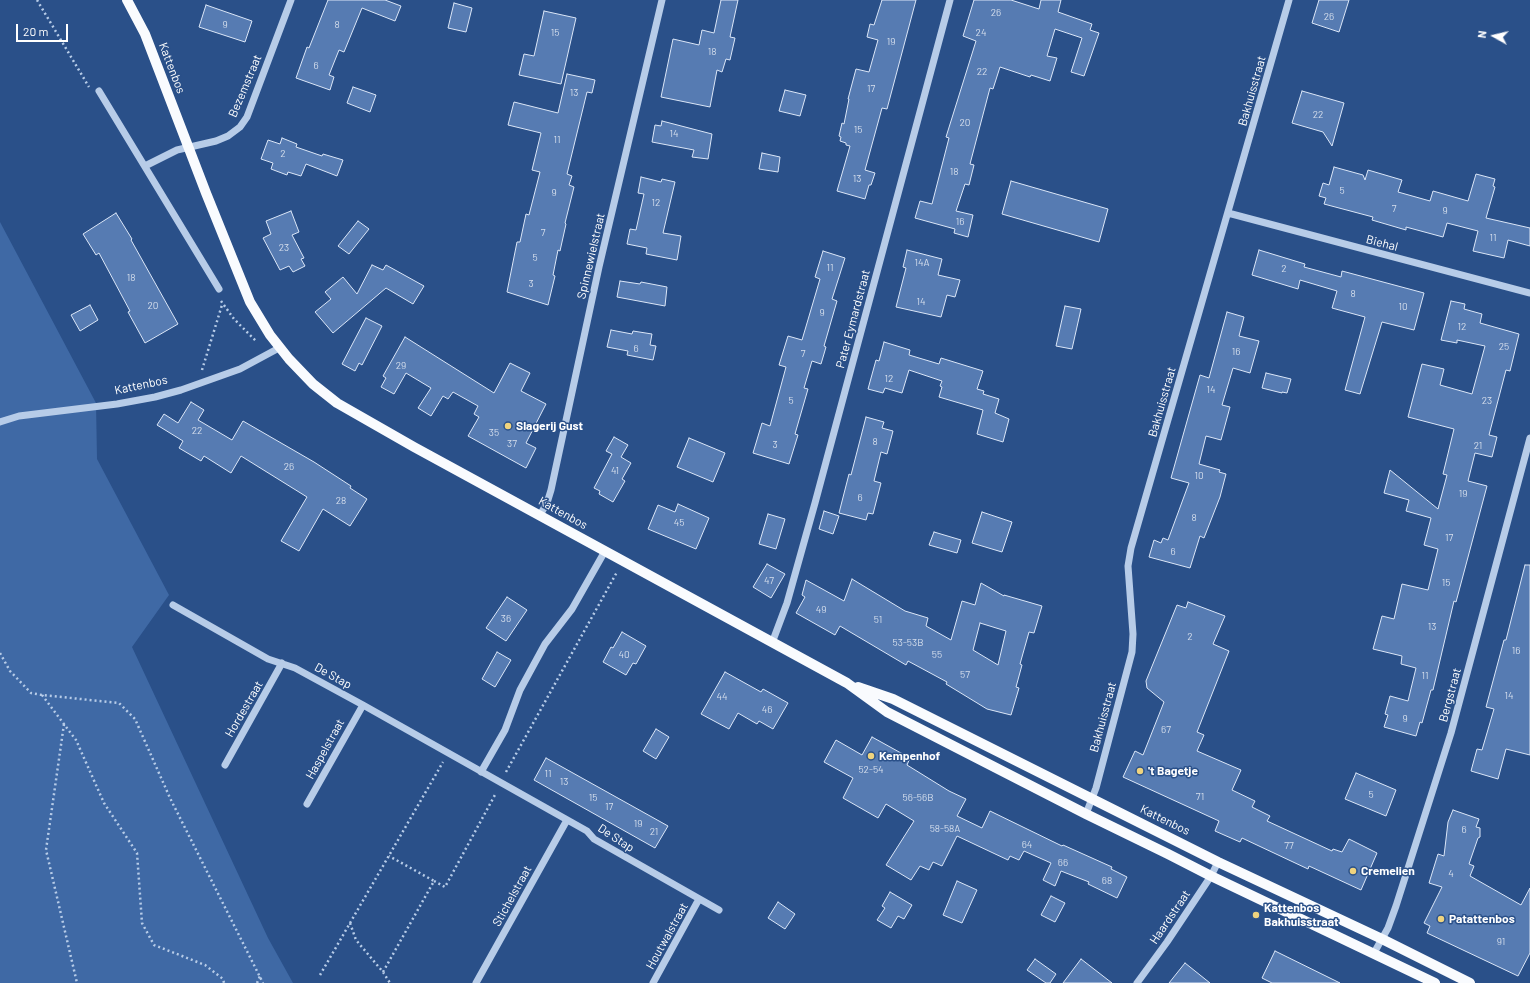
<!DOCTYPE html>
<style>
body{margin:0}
#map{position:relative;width:1530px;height:983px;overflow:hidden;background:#2a5089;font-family:Barlow,sans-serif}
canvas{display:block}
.north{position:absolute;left:1474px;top:16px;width:40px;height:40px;-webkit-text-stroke:3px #2a5089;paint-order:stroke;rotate:278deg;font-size:11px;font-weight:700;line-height:16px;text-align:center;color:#fff}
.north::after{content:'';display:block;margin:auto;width:14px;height:18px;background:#fff;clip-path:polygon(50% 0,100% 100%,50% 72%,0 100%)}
.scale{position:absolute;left:16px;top:24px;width:52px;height:18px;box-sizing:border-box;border:2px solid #fff;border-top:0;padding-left:5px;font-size:12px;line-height:14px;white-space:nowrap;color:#fff;-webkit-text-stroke:3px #2a5089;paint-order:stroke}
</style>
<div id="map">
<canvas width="1530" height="983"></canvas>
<div class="north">N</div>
<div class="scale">20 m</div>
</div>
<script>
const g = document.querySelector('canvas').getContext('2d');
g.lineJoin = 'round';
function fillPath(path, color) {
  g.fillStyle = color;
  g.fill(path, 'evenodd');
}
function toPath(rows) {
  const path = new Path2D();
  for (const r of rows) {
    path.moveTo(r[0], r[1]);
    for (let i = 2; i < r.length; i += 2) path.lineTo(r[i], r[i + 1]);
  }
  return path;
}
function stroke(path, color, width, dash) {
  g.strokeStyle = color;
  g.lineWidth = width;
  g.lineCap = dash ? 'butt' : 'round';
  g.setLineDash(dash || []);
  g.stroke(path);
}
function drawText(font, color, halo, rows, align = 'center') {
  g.font = font + ' Barlow,sans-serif';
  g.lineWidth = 3;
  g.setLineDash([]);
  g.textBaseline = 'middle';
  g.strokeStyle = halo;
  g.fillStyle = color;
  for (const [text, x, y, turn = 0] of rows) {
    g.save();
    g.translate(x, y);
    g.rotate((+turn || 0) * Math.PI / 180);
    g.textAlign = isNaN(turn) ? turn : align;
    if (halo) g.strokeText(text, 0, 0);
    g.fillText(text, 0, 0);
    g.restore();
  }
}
fillPath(toPath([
 [0,222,96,403,97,459,169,595,132,647,268,938,293,983,0,983]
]), '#3f69a5');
const building = toPath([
 [328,0,385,0,401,6,395,21,362,8,344,52,339,50,329,75,334,77,330,90,296,78,307,47,309,48,328,0],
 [721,0,738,0,730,37,735,38,730,60,726,59,722,72,717,70,710,107,661,97,673,39,699,45,702,30,714,33,721,0],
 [882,0,916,0,887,109,882,108,865,170,875,173,871,185,869,185,865,199,837,191,850,146,846,145,846,143,840,141,841,137,839,136,842,123,844,124,849,99,848,99,856,69,869,72,878,40,867,37,870,24,874,25,882,0],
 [974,0,1011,0,1039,9,1041,0,1061,0,1058,12,1092,24,1090,30,1099,33,1084,76,1071,72,1082,38,1055,29,1047,56,1057,58,1050,81,1031,75,1030,77,1000,67,993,89,990,88,970,164,974,165,969,185,965,184,956,211,973,215,968,237,954,233,955,229,915,218,920,201,932,204,949,138,946,137,976,41,963,36,974,0],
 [1319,0,1349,0,1339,32,1312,23,1319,0],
 [454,3,472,8,466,32,448,28,454,3],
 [206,5,252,21,245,42,199,27,206,5],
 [544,11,576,18,561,84,519,75,524,54,534,56,544,11],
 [567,74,595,80,592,93,587,92,567,174,572,176,569,185,574,187,565,223,566,224,560,251,558,250,553,275,555,276,548,305,507,292,517,242,520,242,526,214,529,215,540,172,532,170,541,133,508,125,514,102,558,113,567,74],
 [353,87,376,95,370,112,347,103,353,87],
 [785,90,806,95,800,116,779,111,785,90],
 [1302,91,1344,103,1332,146,1323,132,1292,123,1302,91],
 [662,121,712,134,708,159,692,157,694,150,652,142,655,125,661,126,662,121],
 [282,138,297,144,296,147,322,156,323,154,343,160,337,176,306,164,301,176,288,172,287,175,271,169,273,163,261,159,268,140,280,144,282,138],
 [762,153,780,157,778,172,759,169,762,153],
 [1334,167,1363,175,1365,180,1368,170,1402,180,1398,192,1430,201,1433,191,1468,201,1476,174,1495,179,1493,186,1495,187,1486,218,1530,228,1530,246,1508,240,1504,258,1473,251,1478,231,1447,223,1443,237,1406,227,1406,230,1372,220,1373,217,1324,204,1326,198,1319,196,1323,183,1329,185,1334,167],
 [641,177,661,182,662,179,675,182,663,233,681,236,677,260,646,254,647,248,627,244,630,229,636,230,644,194,638,193,641,177],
 [1011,181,1108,209,1099,242,1002,214,1011,181],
 [291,211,299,232,292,235,304,258,301,259,305,266,293,272,289,266,280,270,263,238,271,234,266,221,291,211],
 [116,213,132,239,131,240,178,324,145,343,128,312,130,311,99,253,96,255,83,234,116,213],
 [358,221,369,229,349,254,338,246,358,221],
 [907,250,942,259,938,275,960,280,955,297,947,295,941,317,896,307,906,268,903,267,907,250],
 [1259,250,1305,264,1304,267,1341,277,1342,271,1424,293,1414,330,1382,322,1360,394,1345,390,1365,317,1332,308,1337,291,1300,280,1298,289,1252,275,1259,250],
 [823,251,845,258,832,299,837,301,824,346,826,347,821,364,812,361,804,388,808,389,795,434,798,435,789,464,753,453,762,423,770,426,786,367,779,365,788,336,802,340,820,279,815,277,823,251],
 [372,265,383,270,386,265,424,286,413,304,386,288,333,333,315,312,331,299,325,292,343,277,357,294,372,265],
 [620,281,640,284,641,282,667,287,665,306,617,297,620,281],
 [1451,301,1465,304,1464,309,1482,314,1480,323,1519,334,1510,371,1506,370,1489,435,1497,437,1492,457,1475,453,1468,481,1487,486,1456,602,1454,601,1433,690,1431,690,1422,723,1420,722,1416,736,1384,727,1388,715,1385,714,1390,696,1408,701,1416,668,1401,664,1402,656,1373,649,1382,616,1394,619,1402,584,1428,590,1438,549,1424,545,1431,518,1406,511,1409,500,1384,493,1390,470,1438,509,1447,475,1443,474,1454,429,1408,417,1422,364,1444,369,1440,385,1472,394,1485,346,1457,340,1457,343,1441,340,1451,301],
 [90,305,98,320,80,331,71,315,90,305],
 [1065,306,1081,309,1072,349,1056,346,1065,306],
 [1227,312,1244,317,1239,336,1259,341,1250,373,1233,368,1222,405,1230,407,1221,440,1206,436,1199,464,1220,470,1219,472,1226,474,1220,497,1204,538,1200,536,1190,568,1149,557,1154,540,1161,543,1163,538,1168,540,1189,483,1171,478,1200,375,1209,378,1227,312],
 [366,318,382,326,362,365,359,363,355,371,342,364,366,318],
 [611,330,632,334,633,331,652,334,650,345,656,346,653,360,627,355,628,351,607,347,611,330],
 [405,337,494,393,510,363,530,373,521,391,546,404,526,443,536,448,526,468,468,436,479,417,474,414,478,406,453,392,448,399,443,396,431,416,418,408,431,388,406,373,394,394,381,387,386,378,383,376,405,337],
 [884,342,910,350,909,355,939,364,941,358,983,371,977,389,984,391,983,394,999,399,995,413,1009,419,1003,442,977,434,983,410,939,397,942,387,940,386,942,381,909,370,902,393,885,388,883,393,868,389,876,360,879,361,884,342],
 [1266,373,1291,379,1287,393,1282,392,1282,393,1262,388,1266,373],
 [191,402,204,410,198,420,232,440,243,421,314,462,351,486,350,488,367,499,350,526,323,509,299,551,281,541,307,497,241,456,231,473,204,456,201,461,179,448,183,441,157,425,164,414,178,423,191,402],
 [866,417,884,422,882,428,893,431,887,454,881,452,874,481,881,483,873,514,868,513,866,520,839,513,849,474,851,475,866,417],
 [614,437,628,445,621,457,631,463,622,479,625,481,613,502,599,494,600,491,594,488,612,454,606,451,614,437],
 [689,438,725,453,713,482,677,467,689,438],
 [678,504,709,518,696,549,648,529,658,505,675,512,678,504],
 [824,511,839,516,833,534,819,529,824,511],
 [982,512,1012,522,1002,552,972,543,982,512],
 [768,514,785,519,776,549,759,544,768,514],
 [934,532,961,540,957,553,929,545,934,532],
 [767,564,785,574,771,598,753,587,767,564],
 [1525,565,1530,565,1530,755,1506,749,1498,779,1471,771,1477,749,1482,750,1494,709,1486,707,1504,640,1506,640,1525,565],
 [852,579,905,611,928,618,926,626,951,640,962,601,975,605,981,583,1004,596,1004,595,1042,606,1034,633,1029,632,1020,664,1022,665,1016,687,1019,688,1011,715,987,709,946,684,947,682,908,661,906,665,840,626,835,635,796,613,805,597,802,595,806,580,844,601,852,579],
 [980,623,1006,631,998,665,973,650,980,623],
 [507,597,527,610,506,641,486,628,507,597],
 [1188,602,1225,616,1213,644,1229,651,1197,732,1204,735,1197,751,1241,770,1232,790,1255,801,1252,807,1270,816,1267,821,1332,851,1333,849,1342,852,1349,839,1377,853,1361,890,1309,866,1308,869,1242,838,1240,842,1215,831,1219,821,1123,777,1135,751,1143,755,1164,702,1147,688,1146,681,1177,605,1186,608,1188,602],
 [622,632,646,646,636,664,633,663,626,675,603,662,611,647,613,648,622,632],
 [497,652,511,660,495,687,482,679,497,652],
 [725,672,761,692,763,689,788,703,773,729,759,721,757,724,738,713,729,729,701,714,725,672],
 [656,729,669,737,656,759,643,751,656,729],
 [872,737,910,758,907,765,949,791,966,799,957,816,982,828,990,811,1062,846,1063,845,1112,867,1111,869,1127,877,1117,898,1088,884,1089,882,1061,871,1055,886,1043,880,1051,863,1024,851,1019,860,1010,856,1008,860,957,836,942,866,933,862,929,870,920,866,911,880,886,865,914,821,886,804,878,818,843,798,853,778,824,762,836,740,862,755,872,737],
 [546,758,668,826,655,848,534,780,546,758],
 [1356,773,1396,790,1386,816,1345,799,1356,773],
 [1453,810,1479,819,1476,827,1480,828,1480,837,1478,838,1469,864,1474,866,1470,876,1521,905,1530,888,1530,953,1518,976,1427,933,1430,926,1424,923,1442,887,1429,883,1438,854,1444,856,1448,822,1453,810],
 [957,881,977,890,962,923,943,915,957,881],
 [890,892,912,905,904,919,898,916,891,928,877,920,885,908,882,906,890,892],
 [1051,896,1065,903,1055,922,1041,915,1051,896],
 [778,902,795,914,785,929,768,918,778,902],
 [1275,951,1340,983,1272,983,1262,978,1275,951],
 [1035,959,1056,974,1050,983,1046,983,1027,970,1035,959],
 [1081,959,1112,983,1063,983,1081,959],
 [1185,963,1210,983,1169,983,1185,963]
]);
fillPath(building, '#567bb2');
stroke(building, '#dbe6f7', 1);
stroke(toPath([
 [37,0,89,87],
 [221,301,234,319,257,342],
 [202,370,222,305],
 [0,653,10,671,31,693,42,695,119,703,135,719,170,798,263,983],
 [42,695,76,740,104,803,137,853,142,923,154,945,205,965,223,979,224,983],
 [64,724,46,850,77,983],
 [506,772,617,572],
 [434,881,445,887,496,793],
 [350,923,356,940,383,972,390,983],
 [383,972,434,881,389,856],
 [320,975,443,762],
 [257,983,260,976]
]), '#b7cce8', 2.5, [2, 3]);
stroke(toPath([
 [99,91,219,289],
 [145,166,177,150,216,141,228,136,240,127,247,117,291,0],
 [1228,213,1530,293],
 [0,422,19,416,117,404,155,397,181,390,240,369,279,348],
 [540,515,547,503,551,490,599,267,662,0],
 [173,605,268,659,295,668,363,705,587,831,594,839,719,910],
 [772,643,787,603,815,503,950,0],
 [225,765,282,663],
 [481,772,505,730,520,690,545,644,572,609,605,551],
 [307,804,363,705],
 [1086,814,1096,788,1132,652,1133,634,1128,566,1131,548,1289,0],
 [1374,953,1388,928,1396,906,1451,733,1530,438],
 [476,983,567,820],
 [653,983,699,899],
 [1137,983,1167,942,1211,876,1218,862]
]), '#b7cce8', 7);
stroke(toPath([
 [127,0,145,34,206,193,250,302,270,335,289,359,313,384,337,403,414,447,847,683,887,712,1086,814,1168,854,1211,876,1435,983],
 [858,687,893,699,1218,862,1382,939,1470,983]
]), '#f9fbfe', 10);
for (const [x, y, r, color] of [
 [508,426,4,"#efd37e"],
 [871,756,4,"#efd37e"],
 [1140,771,4,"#efd37e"],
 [1353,871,4,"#efd37e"],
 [1256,915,4,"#efd37e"],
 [1441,919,4,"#efd37e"]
]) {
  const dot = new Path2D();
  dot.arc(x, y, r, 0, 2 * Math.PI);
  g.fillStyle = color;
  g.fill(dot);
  stroke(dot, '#2a5089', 1.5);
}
drawText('10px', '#d5deec', null, [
 ["26",996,13],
 ["26",1329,17],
 ["9",225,25],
 ["8",337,25],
 ["15",555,33],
 ["24",981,33],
 ["19",891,42],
 ["18",712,52],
 ["6",316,66],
 ["22",982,72],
 ["17",871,89],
 ["13",574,93],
 ["22",1318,115],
 ["20",965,123],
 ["15",858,130],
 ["14",674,134],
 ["11",557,140],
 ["2",283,154],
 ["18",954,172],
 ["13",857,179],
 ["5",1342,191],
 ["9",554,193],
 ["12",656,203],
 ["7",1394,209],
 ["9",1445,211],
 ["16",960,222],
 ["7",543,233],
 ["11",1493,238],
 ["23",284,248],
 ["5",535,258],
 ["14A",922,263],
 ["11",830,268],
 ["2",1284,269],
 ["18",131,278],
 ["3",531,284],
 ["8",1353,294],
 ["14",921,302],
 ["20",153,306],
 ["10",1403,307],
 ["9",822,313],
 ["12",1462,327],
 ["25",1504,347],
 ["6",636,349],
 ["16",1236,352],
 ["7",803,354],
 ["29",401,366],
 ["12",889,379],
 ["14",1211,390],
 ["5",791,401],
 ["23",1487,401],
 ["22",197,431],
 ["35",494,433],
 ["8",875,442],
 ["37",512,444],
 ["3",775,445],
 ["21",1478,446],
 ["26",289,467],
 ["41",615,471],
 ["10",1199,476],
 ["19",1463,494],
 ["6",860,498],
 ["28",341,501],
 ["8",1194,518],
 ["45",679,523],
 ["17",1449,538],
 ["6",1173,552],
 ["47",769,581],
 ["15",1446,583],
 ["49",821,610],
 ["36",506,619],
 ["51",878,620],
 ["13",1432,627],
 ["2",1190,637],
 ["53-53B",908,643],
 ["16",1516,651],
 ["40",624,655],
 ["55",937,655],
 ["57",965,675],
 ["11",1425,676],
 ["14",1509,696],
 ["44",722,697],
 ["46",767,710],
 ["9",1405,719],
 ["67",1166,730],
 ["52-54",871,770],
 ["11",548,774],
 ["13",564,782],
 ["5",1371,795],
 ["71",1200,797],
 ["15",593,798],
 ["56-56B",918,798],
 ["17",609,807],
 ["19",638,824],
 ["58-58A",945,829],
 ["6",1464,830],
 ["21",654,832],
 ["64",1027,845],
 ["77",1289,846],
 ["66",1063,863],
 ["4",1451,874],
 ["68",1107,881],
 ["91",1501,942]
]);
drawText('12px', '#fff', '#2a5089', [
 ["Kattenbos",172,68,69],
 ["Bezemstraat",245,86,-67],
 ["Bakhuisstraat",1252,91,-74],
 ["Biehal",1382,243,15],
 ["Spinnewielstraat",591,256,-77],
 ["Pater Eymardstraat",853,319,-75],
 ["Kattenbos",141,385,-12],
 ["Bakhuisstraat",1162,402,-74],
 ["Kattenbos",563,513,29],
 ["De Stap",333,676,29],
 ["Bergstraat",1450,695,-75],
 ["Hordestraat",244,709,-60],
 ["Bakhuisstraat",1103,717,-75],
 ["Haspelstraat",325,749,-61],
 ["Kattenbos",1165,820,26],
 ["De Stap",616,838,33],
 ["Stichelstraat",512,896,-61],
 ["Haardstraat",1170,917,-56],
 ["Houtwalstraat",667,936,-61]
]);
drawText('bold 12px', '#fff', '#2a5089', [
 ["Slagerij Gust",516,426],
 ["Kempenhof",879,756],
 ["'t Bagetje",1148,771],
 ["Cremelien",1361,871],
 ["Kattenbos",1264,908],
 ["Bakhuisstraat",1264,922],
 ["Patattenbos",1449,919]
], 'left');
</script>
